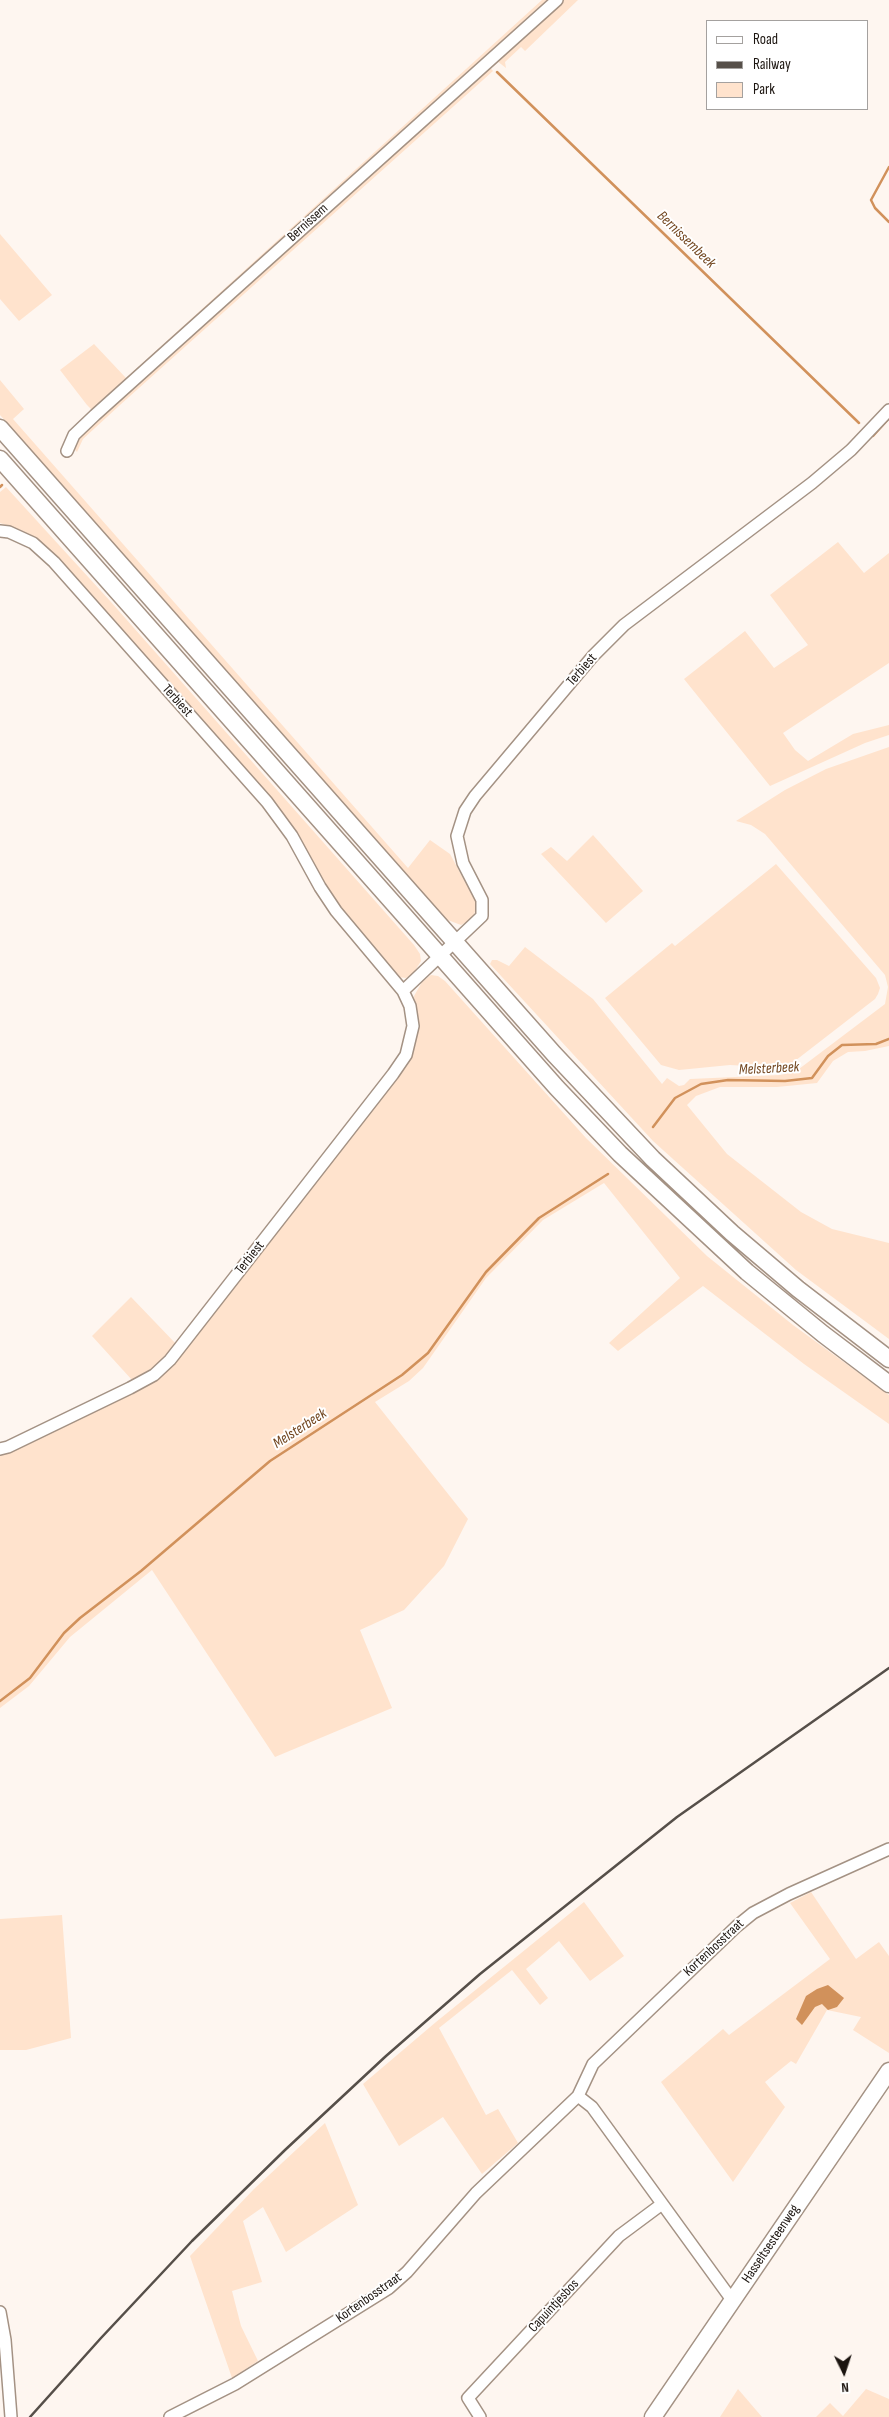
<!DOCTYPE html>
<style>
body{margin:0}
#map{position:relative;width:889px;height:2417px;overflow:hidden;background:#fef6f0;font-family:"Sofia Sans Condensed",sans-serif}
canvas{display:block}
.legend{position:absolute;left:706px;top:20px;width:162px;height:90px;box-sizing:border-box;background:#fff;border:1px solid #a4a19f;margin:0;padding:6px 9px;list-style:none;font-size:15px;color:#1b140f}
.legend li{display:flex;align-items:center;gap:10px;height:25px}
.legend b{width:25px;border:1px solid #a4a19f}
.north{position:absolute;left:819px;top:2347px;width:50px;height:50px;-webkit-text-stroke:4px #fff;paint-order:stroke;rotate:176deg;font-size:14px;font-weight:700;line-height:20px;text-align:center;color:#1b140f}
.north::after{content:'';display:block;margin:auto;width:18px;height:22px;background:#1b140f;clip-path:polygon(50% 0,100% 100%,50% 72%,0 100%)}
</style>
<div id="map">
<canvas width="889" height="2417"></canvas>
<ul class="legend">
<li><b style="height:6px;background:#fff"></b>Road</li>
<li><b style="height:6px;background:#564f49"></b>Railway</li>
<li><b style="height:14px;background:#ffe3cd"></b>Park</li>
</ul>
<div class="north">N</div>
</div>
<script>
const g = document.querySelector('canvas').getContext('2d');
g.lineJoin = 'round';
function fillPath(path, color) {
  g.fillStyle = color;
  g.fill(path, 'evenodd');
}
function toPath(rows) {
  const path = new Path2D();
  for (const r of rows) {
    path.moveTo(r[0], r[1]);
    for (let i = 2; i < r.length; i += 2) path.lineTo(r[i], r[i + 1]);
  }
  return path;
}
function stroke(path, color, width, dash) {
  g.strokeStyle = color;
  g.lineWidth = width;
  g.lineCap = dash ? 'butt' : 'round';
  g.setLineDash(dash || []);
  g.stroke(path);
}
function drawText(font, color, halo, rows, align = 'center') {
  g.font = font + ' "Sofia Sans Condensed",sans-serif';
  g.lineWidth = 4;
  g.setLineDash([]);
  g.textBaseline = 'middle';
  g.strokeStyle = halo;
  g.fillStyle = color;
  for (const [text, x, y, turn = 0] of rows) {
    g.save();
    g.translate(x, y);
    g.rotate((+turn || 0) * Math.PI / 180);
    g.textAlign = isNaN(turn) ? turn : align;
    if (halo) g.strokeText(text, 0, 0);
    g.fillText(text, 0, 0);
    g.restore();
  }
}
fillPath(toPath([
 [542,0,552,0,93,411,87,405,60,370,94,344,126,378],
 [563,0,578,0,525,51,521,47,505,62,506,68,497,61],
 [489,66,493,71,120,405,83,439,77,452,75,450,75,442,83,432],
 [0,234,52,295,19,321,0,299],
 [0,380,24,409,13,419,408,868,430,840,450,854,475,900,477,907,472,919,461,925,445,919,0,415],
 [6,487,111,602,414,945,420,954,421,961,413,974,406,978,397,977,341,913,297,835,35,539,21,530,0,523,0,492],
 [838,542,864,573,889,553,889,663,783,733,795,750,808,761,853,734,889,725,889,735,865,743,770,786,684,679,745,631,774,668,808,645,770,595],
 [889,747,889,1046,865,1051,848,1052,833,1061,817,1083,777,1087,720,1087,696,1096,687,1105,727,1154,801,1212,832,1229,889,1243,889,1339,796,1270,653,1141,490,964,492,960,497,960,509,966,525,947,593,999,662,1084,667,1078,679,1086,684,1085,690,1079,780,1075,795,1072,885,1004,888,987,885,975,765,834,751,825,736,821,785,790,826,769],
 [593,835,643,891,606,923,541,854,551,847,567,861],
 [776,864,876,978,880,988,878,994,875,999,791,1064,782,1068,730,1065,679,1070,661,1065,605,998,672,943,675,946],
 [431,975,438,976,445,981,586,1138,707,1256,793,1325,889,1395,889,1424,804,1364,703,1286,618,1351,609,1343,680,1278,604,1183,543,1220,486,1278,423,1368,409,1381,375,1402,468,1519,444,1566,404,1610,360,1630,392,1708,275,1757,152,1570,70,1637,29,1686,0,1708,0,1455,12,1452,37,1440,162,1374,409,1063,417,1032,414,996,422,982],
 [131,1297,178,1346,164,1361,132,1380,92,1336],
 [811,1892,856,1959,879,1942,889,1956,889,2053,853,2030,861,2017,827,2010,796,2064,791,2061,765,2082,785,2107,733,2182,661,2082,723,2029,729,2035,830,1959,790,1903],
 [584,1902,624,1956,590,1981,559,1941,526,1969,548,1998,540,2005,512,1970,439,2028,486,2115,498,2109,518,2143,482,2174,443,2117,399,2146,363,2084,436,2022],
 [62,1915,71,2038,26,2050,0,2050,0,1919],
 [325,2123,358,2205,286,2252,263,2207,243,2221,262,2282,232,2291,241,2326,258,2361,232,2378,190,2256,254,2189],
 [738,2389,762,2417,720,2417],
 [866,2389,889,2399,889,2417,816,2417,830,2403,843,2416]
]), '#ffe3cd');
fillPath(toPath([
 [828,1985,844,1998,837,2007,828,2010,822,2004,815,2007,802,2025,796,2019,806,1996,817,1989]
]), '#d1915b');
stroke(toPath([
 [497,72,859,423],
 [889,167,871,200,875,208,889,222],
 [873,436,889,418],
 [0,487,2,485],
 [653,1127,675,1098,701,1084,728,1080,785,1081,812,1078,828,1056,842,1045,876,1044,889,1039],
 [0,1701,30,1678,64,1633,80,1618,141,1571,270,1461,402,1375,428,1353,486,1272,539,1218,608,1174]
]), '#d1915b', 2.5);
const street = toPath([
 [67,451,74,435,95,415,557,0],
 [0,531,9,532,33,543,54,562,267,802,292,836,320,887,336,911,403,991,410,1006,413,1026,406,1055,393,1074,170,1360,154,1375,130,1388,8,1447,0,1449],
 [403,991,482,916,482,900,463,863,457,836,465,811,475,796,593,656,624,625,812,483,851,450,889,410],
 [578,2096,592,2107,732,2300],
 [0,2312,5,2340,11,2417],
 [170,2417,235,2384,389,2288,407,2272,476,2193,578,2096,593,2064,737,1926,753,1913,789,1894,889,1849],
 [480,2417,468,2398,619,2236,662,2204]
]);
const secondary = toPath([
 [0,428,554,1054,653,1159,732,1233,798,1289,889,1359],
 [0,459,557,1088,620,1154,747,1272,823,1334,889,1384],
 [653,2417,889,2071]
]);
stroke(street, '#a49284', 14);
stroke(secondary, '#a49284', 19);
stroke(street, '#fff', 11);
stroke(secondary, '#fff', 16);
stroke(toPath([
 [30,2417,101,2338,192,2241,285,2150,386,2056,480,1974,677,1817,889,1668]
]), '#564f49', 2.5);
drawText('14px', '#1b140f', '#fff', [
 ["Bernissem",308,223,-42],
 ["Terbiest",582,670,-49],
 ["Terbiest",177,701,48],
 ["Terbiest",250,1258,-52],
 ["Kortenbosstraat",714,1948,-43],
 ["Hasseltsesteenweg",771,2244,-56],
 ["Kortenbosstraat",369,2298,-35],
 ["Capuintjesbos",554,2306,-47]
]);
drawText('italic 15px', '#734720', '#fff', [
 ["Bernissembeek",686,240,44],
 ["Melsterbeek",769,1069,-3],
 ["Melsterbeek",300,1429,-33]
]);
</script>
